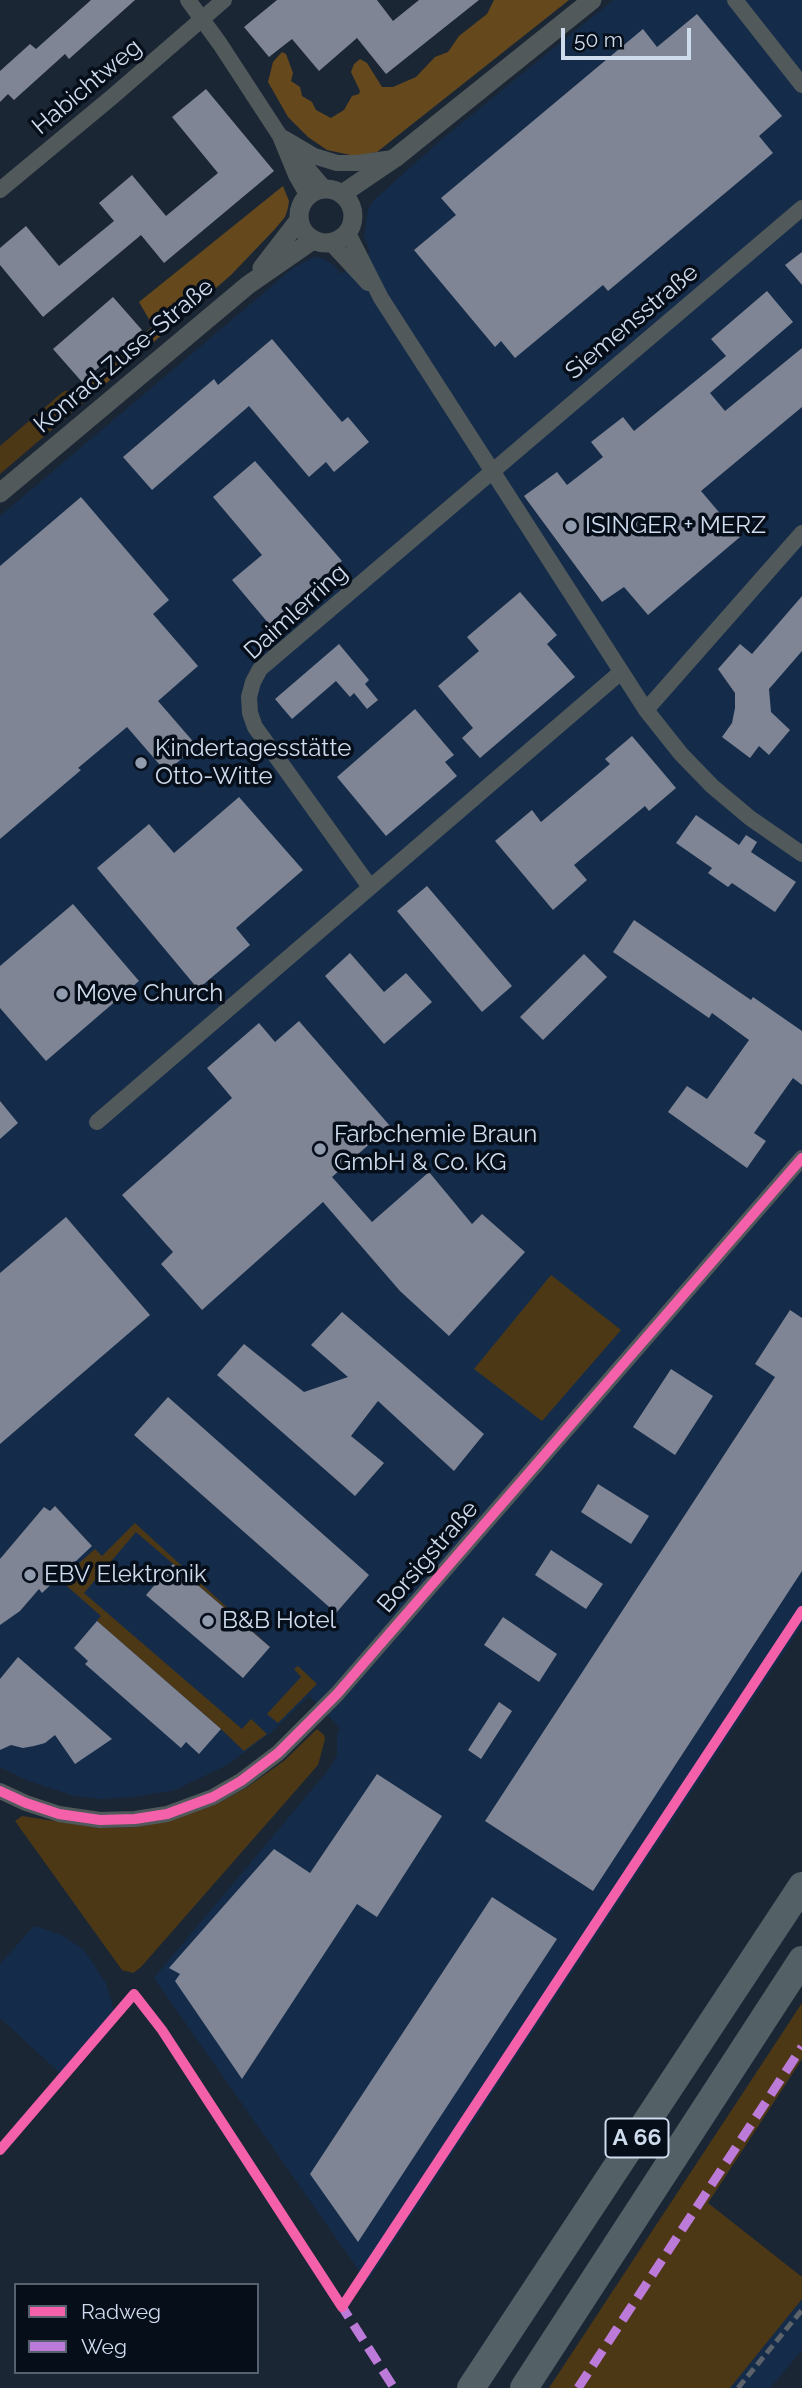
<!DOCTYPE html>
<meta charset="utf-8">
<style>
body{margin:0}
#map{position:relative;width:802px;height:2388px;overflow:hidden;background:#1b2635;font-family:Raleway,sans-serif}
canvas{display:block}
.legend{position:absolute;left:14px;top:2283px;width:245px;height:91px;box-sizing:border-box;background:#060e1a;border:2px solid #56606f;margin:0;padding:9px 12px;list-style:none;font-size:21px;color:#cfdcee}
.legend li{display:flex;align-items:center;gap:14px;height:35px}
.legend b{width:35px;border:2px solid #56606f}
.scale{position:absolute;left:561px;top:28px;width:130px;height:32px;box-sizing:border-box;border:4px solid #cfdcee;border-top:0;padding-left:9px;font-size:21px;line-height:24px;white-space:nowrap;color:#cfdcee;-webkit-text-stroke:5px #060e1a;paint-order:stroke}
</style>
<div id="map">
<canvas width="802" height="2388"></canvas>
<ul class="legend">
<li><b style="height:9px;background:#f560ab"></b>Radweg</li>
<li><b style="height:9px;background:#bd7bd9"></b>Weg</li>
</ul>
<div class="scale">50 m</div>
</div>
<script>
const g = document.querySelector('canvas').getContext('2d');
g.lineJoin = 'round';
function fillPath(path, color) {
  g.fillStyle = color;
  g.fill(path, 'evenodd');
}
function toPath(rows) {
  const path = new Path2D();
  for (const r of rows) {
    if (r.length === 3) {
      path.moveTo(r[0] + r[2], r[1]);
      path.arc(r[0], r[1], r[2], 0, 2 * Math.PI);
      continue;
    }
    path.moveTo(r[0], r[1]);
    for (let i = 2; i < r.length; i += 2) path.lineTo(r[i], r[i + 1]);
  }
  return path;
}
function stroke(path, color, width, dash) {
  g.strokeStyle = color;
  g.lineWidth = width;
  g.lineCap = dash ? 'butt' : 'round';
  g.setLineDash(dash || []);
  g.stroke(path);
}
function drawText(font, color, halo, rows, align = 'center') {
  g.font = font + ' Raleway,sans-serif';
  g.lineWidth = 7;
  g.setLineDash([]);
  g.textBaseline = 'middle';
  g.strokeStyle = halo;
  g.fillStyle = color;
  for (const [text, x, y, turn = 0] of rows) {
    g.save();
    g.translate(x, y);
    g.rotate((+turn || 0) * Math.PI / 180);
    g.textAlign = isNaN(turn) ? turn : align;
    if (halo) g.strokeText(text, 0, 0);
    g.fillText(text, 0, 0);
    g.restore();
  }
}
fillPath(toPath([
 [613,0,802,0,802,1625,367,2282,154,1978,330,1768,337,1755,337,1736,340,1728,309,1696,273,1731,227,1765,175,1790,133,1797,100,1799,71,1795,26,1780,0,1767,0,516,293,268,314,257,322,258,334,265,341,274,370,252,364,237,368,209,373,201,442,139],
 [34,1926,62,1935,84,1950,106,1983,114,2010,60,2073,0,2018,0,1964],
 [802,2299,802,2350,770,2388,730,2388]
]), '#142c4a');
fillPath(toPath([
 [82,390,89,398,0,474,0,446,64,391],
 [551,1275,621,1330,542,1421,474,1369],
 [135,1523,270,1647,136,1532,84,1593,242,1729,251,1719,267,1734,244,1751,221,1729,97,1621,101,1616,60,1580,95,1549,102,1556],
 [298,1666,317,1684,278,1723,267,1714,301,1677,294,1669],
 [317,1729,324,1735,325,1739,318,1765,141,1967,133,1973,122,1970,15,1821,22,1816,100,1828,137,1827,170,1820,217,1804,246,1788,285,1760],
 [802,2003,802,2059,708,2203,802,2277,802,2299,730,2388,549,2388]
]), '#4d3816');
fillPath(toPath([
 [494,0,569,0,377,152,355,156,327,150,308,137,288,117,268,82,273,62,282,52,286,54,293,73,291,81,300,87,302,96,312,102,316,110,331,118,344,110,352,96,359,94,360,91,351,72,354,64,360,59,367,63,382,87,393,87,416,77,435,57,448,52,459,36,487,14],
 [283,186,289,201,288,208,285,217,274,230,231,275,89,398,82,390,153,326,139,302]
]), '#65491d');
fillPath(toPath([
 [91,0,135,0,69,59,65,54,14,100,8,94,0,102,0,71,30,44,36,49],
 [277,0,377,0,393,21,419,0,479,0,386,74,357,38,319,71,292,39,269,57,244,27],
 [697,14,782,116,759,136,773,153,608,291,603,285,515,358,501,341,495,347,414,250,456,215,441,198,643,29,657,47],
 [206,89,274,171,164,263,141,235,43,317,0,265,0,248,26,226,59,266,114,221,99,203,132,175,166,216,218,173,172,117],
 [802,252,802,285,785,265],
 [767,291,793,322,710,393,725,411,802,348,802,407,701,491,740,537,648,615,624,587,602,602,524,496,557,472,567,485,603,457,591,442,623,417,634,431,726,356,711,339],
 [113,297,142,330,82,382,53,349],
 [272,339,342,422,348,417,369,442,334,472,326,462,309,477,249,406,152,490,123,457,214,379,218,385],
 [255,461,342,561,269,624,232,580,262,555,213,497],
 [81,497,169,600,153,614,198,666,158,701,197,746,166,772,127,727,78,768,81,770,0,839,0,566],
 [520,592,557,635,547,644,575,677,480,758,462,738,473,728,438,686,479,651,467,637],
 [802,596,802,651,769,689,771,712,790,730,769,755,759,746,750,758,722,737,732,723,735,708,735,693,718,669,740,644,752,654],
 [339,644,369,680,365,684,378,700,367,709,354,693,350,697,336,681,292,719,275,699],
 [415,709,454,755,445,762,457,776,386,836,337,777],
 [632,736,676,788,649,811,645,806,574,865,587,880,553,910,495,841,532,810,541,822,610,764,605,759],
 [239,797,303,870,236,928,250,945,198,989,97,868,149,824,174,853],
 [696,815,739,845,746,835,757,842,751,852,796,882,775,912,732,883,728,887,708,873,712,868,676,843],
 [427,886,512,986,482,1012,397,911],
 [73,904,139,981,46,1061,0,1008,0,966],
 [634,920,751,1000,753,997,802,1031,802,1085,793,1078,754,1133,766,1141,747,1168,668,1112,687,1086,707,1099,749,1040,712,1013,709,1018,613,952],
 [350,953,384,992,406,973,432,1002,384,1044,325,976],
 [584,954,607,977,543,1040,520,1017],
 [299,1021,390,1126,332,1177,372,1222,429,1172,472,1224,482,1214,525,1252,449,1336,400,1291,323,1202,202,1310,161,1264,173,1252,122,1195,232,1098,207,1068,259,1023,275,1042],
 [0,1101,18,1123,0,1139],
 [66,1217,150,1315,0,1444,0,1273],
 [790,1310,802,1318,802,1571,593,1891,485,1821,775,1377,755,1364],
 [342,1312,484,1434,454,1471,378,1401,351,1436,384,1463,355,1496,217,1375,244,1344,304,1392,348,1377,311,1345],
 [671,1369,713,1396,675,1455,633,1427],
 [168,1397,369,1575,336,1613,134,1435],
 [598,1484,649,1516,631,1544,581,1512],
 [55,1506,92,1546,42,1593,39,1589,20,1611,0,1625,0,1559,44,1507,50,1511],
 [551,1550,603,1584,586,1609,535,1575],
 [173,1564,270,1647,243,1678,146,1595],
 [503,1617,557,1654,539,1682,484,1645],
 [97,1621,221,1729,199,1754,186,1742,181,1748,85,1664,88,1661,74,1648],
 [18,1657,112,1739,75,1764,55,1735,45,1743,34,1746,23,1748,11,1745,0,1750,0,1679],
 [499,1702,512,1711,481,1759,468,1750],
 [377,1774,442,1816,377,1917,357,1904,242,2079,175,1981,180,1974,169,1968,274,1849,310,1873],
 [492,1897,557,1939,358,2242,310,2174]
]), '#7f8594');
stroke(toPath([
 [188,0,220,44,280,136,296,175,308,196],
 [735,0,802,85],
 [280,136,314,156,337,163,357,163,393,158],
 [291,149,325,189],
 [0,190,112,97,224,0],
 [348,233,381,298,646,710,681,754,712,786,750,818,802,854],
 [331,243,368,283],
 [646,710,802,533],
 [370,887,255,727,250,713,249,697,253,682,260,669,802,208],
 [97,1122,621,672],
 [0,1791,26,1803,59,1814,100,1820,135,1819,167,1814,213,1797,241,1781,278,1753,337,1694,802,1158]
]), '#51595b', 16);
stroke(toPath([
 [326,216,27],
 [342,194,395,158,592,0],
 [262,268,299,220],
 [0,493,248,285,313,240]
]), '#51595b', 19);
stroke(toPath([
 [471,2388,802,1886],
 [524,2388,802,1960]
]), '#536065', 28);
stroke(toPath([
 [738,2388,802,2310]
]), '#5b6269', 5, [10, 5]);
stroke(toPath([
 [339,2302,394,2388],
 [578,2388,802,2047]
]), '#bd7bd9', 9, [18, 9]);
stroke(toPath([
 [0,1791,26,1803,59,1814,100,1820,135,1819,167,1814,213,1797,241,1781,278,1753,337,1694,802,1158],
 [0,2150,134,1994,162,2030,342,2307,802,1611]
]), '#f560ab', 10);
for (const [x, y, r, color] of [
 [571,526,7,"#909cad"],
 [141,763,7,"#909cad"],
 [62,994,7,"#909cad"],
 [320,1149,7,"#909cad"],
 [30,1575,7,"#909cad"],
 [208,1621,7,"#909cad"]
]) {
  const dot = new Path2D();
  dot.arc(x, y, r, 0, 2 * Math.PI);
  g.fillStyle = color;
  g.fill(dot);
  stroke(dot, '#060e1a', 2.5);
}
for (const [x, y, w] of [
 [637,2138,63]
]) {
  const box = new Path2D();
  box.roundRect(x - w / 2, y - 19.5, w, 39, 5);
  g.fillStyle = '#060e1a';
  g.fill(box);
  stroke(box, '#cfdcee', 2);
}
drawText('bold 23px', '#cfdcee', null, [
 ["A 66",637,2138]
]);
drawText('24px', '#cfdcee', '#060e1a', [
 ["Habichtweg",87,87,-40],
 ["Siemensstraße",632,322,-40],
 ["Konrad-Zuse-Straße",124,356,-40],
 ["Daimlerring",296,612,-42],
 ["Borsigstraße",428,1557,-49]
]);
drawText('24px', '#cfdcee', '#060e1a', [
 ["ISINGER + MERZ",585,526],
 ["Kindertagesstätte",155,749],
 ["Otto-Witte",155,777],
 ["Move Church",76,994],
 ["Farbchemie Braun",334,1135],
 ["GmbH & Co. KG",334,1163],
 ["EBV Elektronik",44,1575],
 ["B&B Hotel",222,1621]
], 'left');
</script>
